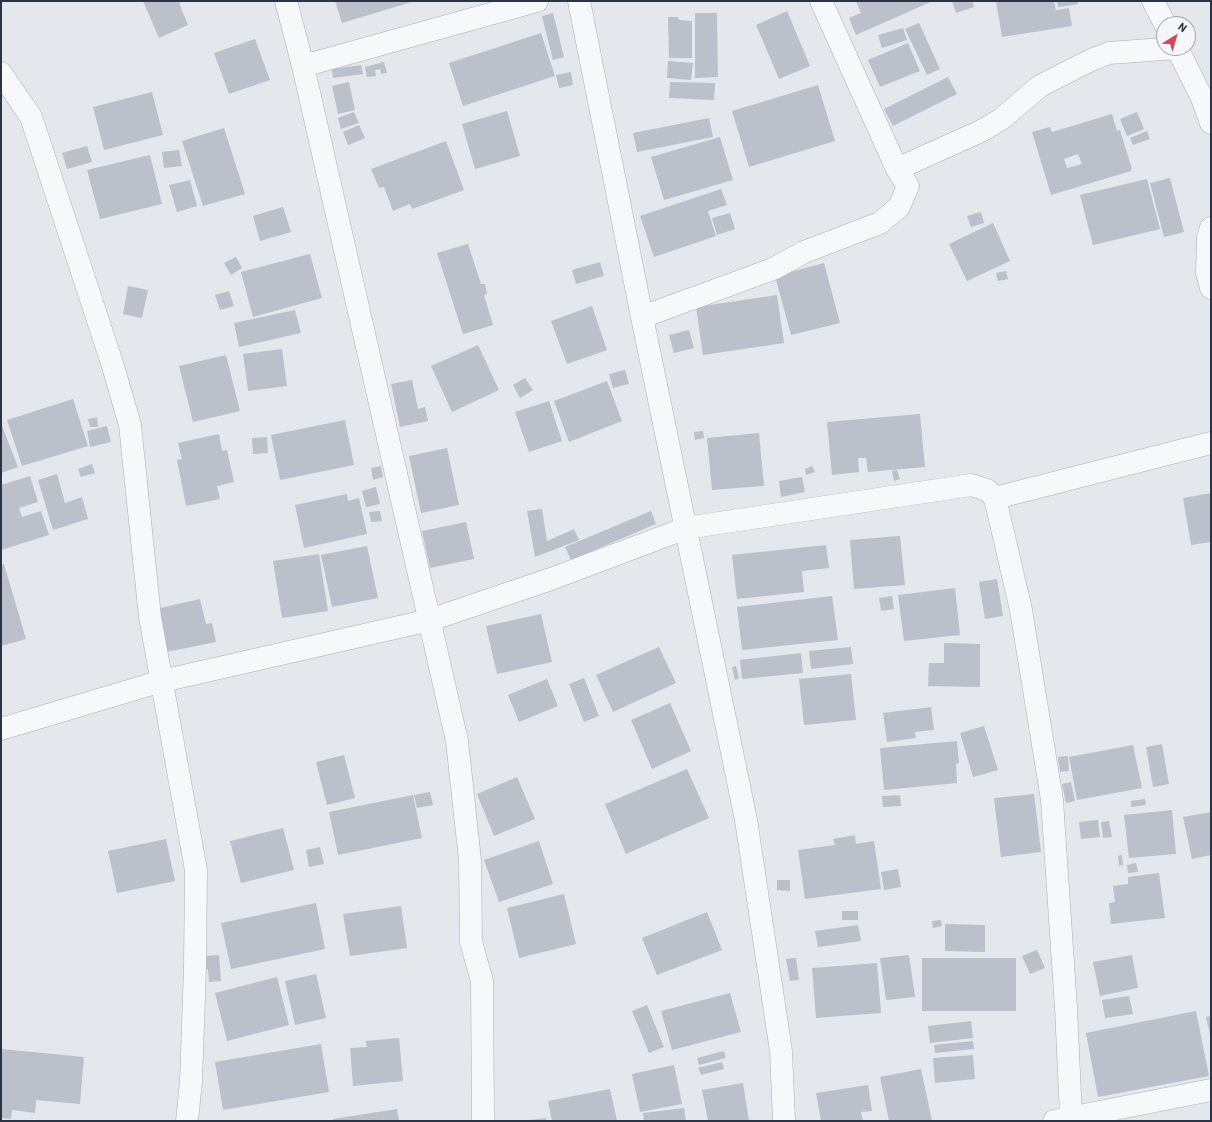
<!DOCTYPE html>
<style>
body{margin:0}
#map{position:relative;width:1212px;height:1122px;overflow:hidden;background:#e4e7ec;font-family:Barlow,sans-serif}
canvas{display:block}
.frame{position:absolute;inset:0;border:2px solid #2b3445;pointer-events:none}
.north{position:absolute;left:1156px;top:16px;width:40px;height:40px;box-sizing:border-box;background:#f4f6f9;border:1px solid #a4a8b1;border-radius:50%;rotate:37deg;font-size:11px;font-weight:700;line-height:16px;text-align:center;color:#2b3445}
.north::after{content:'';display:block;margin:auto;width:14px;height:18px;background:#d1495b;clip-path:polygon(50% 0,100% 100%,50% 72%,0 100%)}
</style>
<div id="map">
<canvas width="1212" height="1122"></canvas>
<div class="frame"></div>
<div class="north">N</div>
</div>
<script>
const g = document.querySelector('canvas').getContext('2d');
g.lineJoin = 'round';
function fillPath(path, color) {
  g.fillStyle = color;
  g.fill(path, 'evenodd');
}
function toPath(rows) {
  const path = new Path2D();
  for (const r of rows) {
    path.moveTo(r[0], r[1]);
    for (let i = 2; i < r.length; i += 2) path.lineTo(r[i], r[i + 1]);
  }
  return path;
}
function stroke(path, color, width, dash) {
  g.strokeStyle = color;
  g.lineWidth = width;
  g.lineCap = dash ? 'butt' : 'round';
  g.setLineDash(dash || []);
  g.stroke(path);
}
fillPath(toPath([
 [143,1,184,1,179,3,188,25,159,38],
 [335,1,415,1,342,23],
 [856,1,933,1,856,35,849,18,861,13],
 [952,1,972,1,974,7,956,13],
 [996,1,1054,1,1056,10,1069,8,1072,26,1002,37],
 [1057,1,1078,1,1078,4,1058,7],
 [787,11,810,66,779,79,756,25],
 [553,13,564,57,553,60,542,16],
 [695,13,717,13,718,77,695,78],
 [668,17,678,17,679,20,692,21,692,58,669,58],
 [919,23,940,69,927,75,905,29],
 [903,28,907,40,882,48,878,35],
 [541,33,555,76,463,106,449,63],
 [255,39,270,80,229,94,214,53],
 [908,43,920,71,880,87,868,60],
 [668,61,693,63,691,80,667,78],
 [384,62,387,73,381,74,380,69,375,70,376,76,367,77,365,67],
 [361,65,363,74,333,78,332,69],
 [571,72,573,85,559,88,556,75],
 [948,77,957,94,893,126,884,109],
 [349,82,355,110,338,114,332,86],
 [670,82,715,83,714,100,669,98],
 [818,85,835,141,749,167,732,111],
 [152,92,163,135,104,150,93,107],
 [507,111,520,156,475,169,462,124],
 [354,112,359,123,341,129,338,118],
 [1137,112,1144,129,1127,136,1120,119],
 [1112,114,1117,131,1120,130,1132,169,1131,169,1131,171,1051,195,1032,132,1050,127,1052,132],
 [1078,154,1082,164,1067,168,1064,159],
 [709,118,713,137,637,152,633,133],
 [359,125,365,138,348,145,343,132],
 [224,128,245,194,203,206,182,141],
 [1147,131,1150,139,1133,145,1130,138],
 [720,137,733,180,664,200,651,157],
 [446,141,464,190,412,209,410,204,393,211,384,187,379,188,371,169],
 [87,146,92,162,67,169,62,153],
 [179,150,182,166,164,168,162,152],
 [150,155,162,204,100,219,87,170],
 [1170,178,1184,232,1164,237,1150,183],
 [1147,179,1160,229,1093,245,1080,195],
 [190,180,197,206,177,212,169,185],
 [721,189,727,205,708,211,716,236,654,257,640,216],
 [283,207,291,232,260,241,253,216],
 [981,212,984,223,971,227,967,216],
 [730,213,735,229,717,235,712,218],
 [993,223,1010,261,967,281,949,244],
 [468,244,481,284,485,284,487,294,484,295,493,325,463,334,437,253],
 [310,254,322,298,253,317,241,272],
 [236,257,242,268,231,275,224,263],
 [600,262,604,276,576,284,572,270],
 [824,263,840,323,791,335,775,276],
 [1006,271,1008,279,998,281,996,273],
 [128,286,148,290,142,318,123,314],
 [229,291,234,306,220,310,215,295],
 [777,295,784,343,703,355,696,307],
 [592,306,607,350,567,364,551,321],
 [295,310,301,333,239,347,234,323],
 [689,330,694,348,674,353,669,335],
 [478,345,499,390,452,412,431,366],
 [282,349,287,386,248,391,243,354],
 [226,355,240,411,193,422,179,366],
 [625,370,629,384,613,388,609,374],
 [525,378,533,390,520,398,513,385],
 [412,380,418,409,425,407,428,421,400,427,391,384],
 [607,381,622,421,569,442,554,401],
 [73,399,88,446,22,466,7,420],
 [549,401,562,441,529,452,515,412],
 [920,414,925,467,868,472,866,458,858,458,859,472,832,475,827,422],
 [97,417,98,427,90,427,88,419],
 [345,420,354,465,280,480,271,435],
 [1,423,18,467,1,473],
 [107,426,111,442,90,447,87,431],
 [703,431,704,438,695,440,694,432],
 [759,433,764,486,712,490,707,438],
 [219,434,222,451,227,450,234,482,217,486,220,499,186,506,177,460,182,459,178,443],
 [267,437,268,453,253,454,252,438],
 [447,448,459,505,421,513,409,456],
 [92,464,95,473,81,477,78,469],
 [381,466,383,477,373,480,371,468],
 [812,466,815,472,806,475,805,469],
 [897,470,900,479,894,481,892,471],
 [57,474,65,503,82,497,88,519,53,530,38,480],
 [30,476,38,502,19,508,22,517,41,511,49,535,1,550,1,485],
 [802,477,805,492,781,497,779,481],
 [376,487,380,504,366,507,362,491],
 [1211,493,1211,542,1191,545,1183,498],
 [347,494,348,501,359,498,367,534,304,548,295,505],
 [542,509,547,541,574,529,579,540,535,557,527,511],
 [380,511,382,521,371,522,369,512],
 [651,511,656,524,571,560,565,547],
 [466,522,474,559,430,568,422,531],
 [900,536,905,585,854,589,850,540],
 [826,545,829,568,802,571,804,592,737,599,732,555],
 [367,546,378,598,332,607,321,555],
 [319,554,328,611,282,618,273,561],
 [4,564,26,639,1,646,1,565],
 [997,579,1003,616,985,619,979,582],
 [955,588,960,635,904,641,898,595],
 [832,596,838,640,742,650,737,607],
 [892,596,894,609,881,611,879,598],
 [200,599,206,624,212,623,216,642,166,652,156,609],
 [541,614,552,662,497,674,486,626],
 [944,643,980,644,980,687,928,686,929,663,944,663],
 [659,647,676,683,613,712,596,675],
 [851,647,853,664,811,669,809,651],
 [801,653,803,673,742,679,740,660],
 [736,666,739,678,735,680,732,667],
 [851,674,856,720,804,725,799,679],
 [584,678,599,716,584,722,569,684],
 [547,679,558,706,519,722,508,695],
 [670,703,691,751,652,769,631,720],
 [931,707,934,730,915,732,916,738,887,742,883,713],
 [984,726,998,770,973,777,960,733],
 [957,741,959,763,956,764,957,783,884,790,880,748],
 [1162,744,1169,784,1153,787,1146,747],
 [1133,745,1142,788,1077,800,1069,757],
 [344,755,355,798,327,805,316,762],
 [1068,756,1069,771,1060,772,1058,757],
 [687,769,709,818,626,854,605,804],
 [517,777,535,819,494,836,477,794],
 [1071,782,1075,801,1066,803,1062,784],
 [430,792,433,805,417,808,414,795],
 [1034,794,1041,852,1001,857,994,798],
 [413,795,422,838,338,855,329,812],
 [900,795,901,806,883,807,882,796],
 [1145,799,1146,805,1131,807,1131,801],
 [1172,810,1176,854,1129,858,1124,815],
 [1211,812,1211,855,1192,859,1183,817],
 [1098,820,1100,837,1081,839,1079,822],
 [1109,821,1112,837,1103,838,1101,822],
 [283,828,294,870,241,883,230,841],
 [855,835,856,844,874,841,881,889,805,899,798,850,835,845,833,839],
 [166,839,175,881,117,893,108,851],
 [539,841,553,884,499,902,484,860],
 [320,847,324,864,309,867,306,850],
 [1122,855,1123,865,1119,866,1118,856],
 [1136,863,1138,872,1128,873,1127,865],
 [898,869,901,887,884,890,881,872],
 [1159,873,1165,918,1111,924,1109,903,1115,902,1113,886,1128,884,1128,877],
 [777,880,790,880,790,891,777,890],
 [564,894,576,944,519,958,507,908],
 [316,903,325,949,231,969,221,923],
 [401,906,407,948,350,956,343,914],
 [842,911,858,911,858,920,842,920],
 [707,912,722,950,657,975,642,938],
 [941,920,942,926,933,928,932,921],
 [945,924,985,925,985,952,945,951],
 [858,925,861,941,818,947,815,931],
 [1037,950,1045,968,1030,974,1022,956],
 [219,955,221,981,209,982,208,969,204,970,203,956],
 [909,955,915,997,886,1000,880,958],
 [1132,955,1138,988,1100,996,1093,962],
 [796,958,799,980,790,981,786,959],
 [922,958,1016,958,1016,1011,922,1011],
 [877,963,881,1013,816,1018,812,968],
 [316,974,326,1018,295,1025,285,981],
 [277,977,289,1025,227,1041,215,993],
 [730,993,741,1032,672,1050,661,1011],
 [1129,996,1133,1014,1105,1018,1102,1000],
 [647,1005,664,1047,649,1053,632,1011],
 [1196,1011,1209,1076,1098,1097,1086,1033],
 [1211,1016,1211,1035,1210,1035,1206,1017],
 [971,1021,973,1038,930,1043,928,1026],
 [399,1038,403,1081,353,1086,350,1048,367,1047,366,1041],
 [973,1041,974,1049,935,1053,934,1045],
 [321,1044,329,1092,223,1110,215,1062],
 [1,1049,84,1057,80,1104,36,1100,35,1113,12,1110,11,1119,1,1118],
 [724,1051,726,1058,699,1065,697,1058],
 [973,1055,975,1079,935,1083,933,1058],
 [722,1062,724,1069,701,1075,698,1068],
 [674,1065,682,1104,640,1112,632,1074],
 [921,1069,932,1121,889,1121,880,1077],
 [743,1083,749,1121,708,1121,702,1090],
 [868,1085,872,1111,861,1112,863,1121,821,1121,816,1093],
 [610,1089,617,1121,552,1121,548,1101],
 [684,1108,686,1121,644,1121,643,1113],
 [397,1109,399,1121,334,1121,333,1119],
 [546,1118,546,1121,530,1121,530,1120]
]), '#bbc0ca');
const minor = toPath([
 [286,1,303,66,457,741,470,860,471,942,482,981,483,1121],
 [579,1,642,317,746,820,781,1051,784,1121],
 [1153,1,1165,24],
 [1177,48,1202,98,1211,123],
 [303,66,537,1],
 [1,73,31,117,112,363,130,425,150,617,196,870,195,967,191,1082,187,1121],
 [897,169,981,131,1000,120,1040,86,1091,60,1109,53,1177,48],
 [1211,228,1208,238,1207,273,1211,288],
 [642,317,773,269,804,252,880,223,899,207,908,186,897,169,821,1],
 [995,498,1211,443],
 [1,729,162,681,430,620,551,579,686,528,971,485,987,490,995,498,1021,610,1052,800,1066,1008,1071,1117],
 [1054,1121,1211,1090]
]);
stroke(minor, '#a9aeb7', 23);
stroke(minor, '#f7f8fa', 22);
</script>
